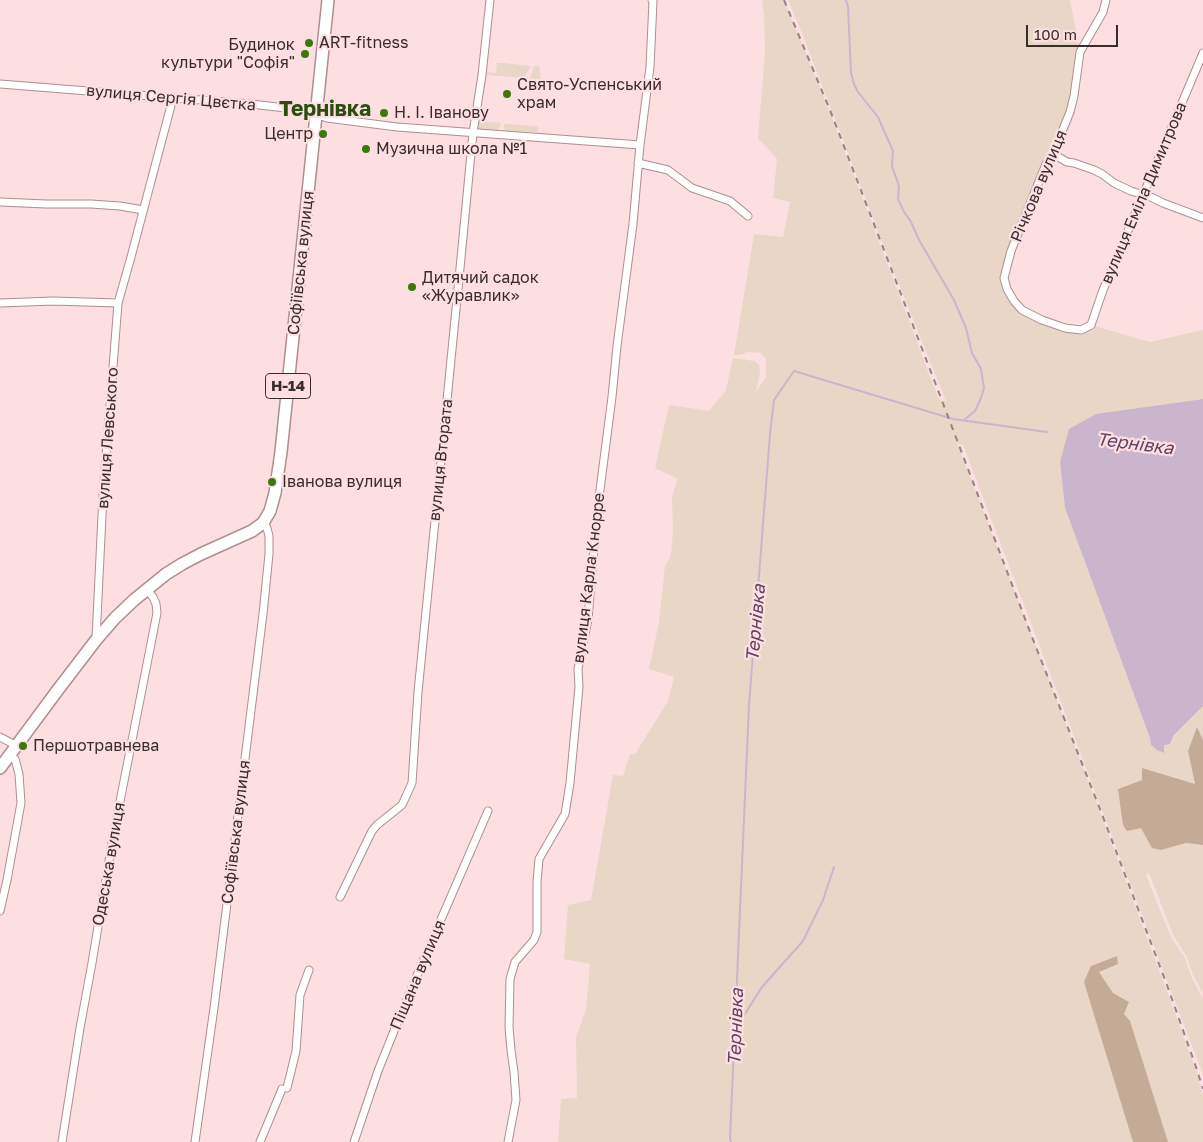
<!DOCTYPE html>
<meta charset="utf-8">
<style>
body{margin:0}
#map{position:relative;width:1203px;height:1142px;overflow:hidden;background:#fddfe1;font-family:"Golos Text",sans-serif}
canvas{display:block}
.scale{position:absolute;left:1026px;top:25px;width:92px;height:22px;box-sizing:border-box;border:2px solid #3a2c2d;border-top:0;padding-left:6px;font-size:15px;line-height:18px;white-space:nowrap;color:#3a2c2d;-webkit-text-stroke:4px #fddfe1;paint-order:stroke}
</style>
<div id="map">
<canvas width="1203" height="1142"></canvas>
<div class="scale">100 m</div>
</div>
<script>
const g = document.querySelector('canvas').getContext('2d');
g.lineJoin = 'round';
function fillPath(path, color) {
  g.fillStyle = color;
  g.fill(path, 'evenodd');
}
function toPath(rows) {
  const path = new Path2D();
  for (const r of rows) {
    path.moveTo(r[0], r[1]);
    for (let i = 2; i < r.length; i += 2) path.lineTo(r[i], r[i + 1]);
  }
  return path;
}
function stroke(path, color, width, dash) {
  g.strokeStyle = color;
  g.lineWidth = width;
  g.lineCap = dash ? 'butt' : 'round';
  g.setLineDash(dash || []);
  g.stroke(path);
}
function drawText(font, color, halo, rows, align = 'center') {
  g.font = font + ' "Golos Text",sans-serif';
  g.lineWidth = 4.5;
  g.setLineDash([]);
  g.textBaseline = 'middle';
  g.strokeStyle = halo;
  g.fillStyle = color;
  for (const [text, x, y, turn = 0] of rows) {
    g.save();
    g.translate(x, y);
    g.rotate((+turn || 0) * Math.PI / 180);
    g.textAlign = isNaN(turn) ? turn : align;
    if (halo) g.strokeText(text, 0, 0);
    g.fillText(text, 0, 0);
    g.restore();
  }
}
fillPath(toPath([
 [762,0,784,0,788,10,829,110,939,400,946,401,886,252,800,28,788,0,1070,0,1080,52,1072,96,1053,154,1004,266,1013,302,1065,330,1091,325,1150,342,1203,330,1203,399,1096,415,1060,462,1065,508,1150,738,1151,745,1164,745,1203,706,1203,740,1197,728,1188,751,1195,785,1142,768,1142,780,1118,789,1141,828,1161,850,1186,843,1203,845,1203,994,1193,975,1187,957,1173,935,1149,873,1146,875,1171,937,1185,958,1191,976,1203,999,1203,1075,963,445,957,443,1099,809,1195,1067,1203,1095,1203,1142,558,1142,561,1099,577,1098,576,1037,586,1010,590,964,564,959,568,905,591,900,613,775,623,776,630,754,635,754,668,701,674,677,649,669,659,622,665,566,671,555,673,530,672,496,678,479,655,468,669,405,709,411,726,390,733,358,754,361,759,365,760,374,756,392,766,377,766,359,761,353,747,352,740,355,734,355,754,234,783,237,790,202,773,198,777,159,758,138,765,52,764,15],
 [497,63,503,63,531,66,524,78,487,75,487,72,496,73],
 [534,66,539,66,541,79,530,79],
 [478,121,501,123,500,127,497,130,480,129,478,128],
 [504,124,538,126,538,131,536,132,506,131,504,128]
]), '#ead6c6');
fillPath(toPath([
 [1197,727,1203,740,1203,845,1186,843,1161,850,1152,848,1141,828,1127,831,1123,825,1118,789,1142,780,1142,768,1195,784,1188,751],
 [1117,956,1118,964,1099,972,1113,993,1129,1002,1124,1014,1130,1021,1168,1142,1133,1142,1084,982,1091,966]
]), '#c4ab96');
fillPath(toPath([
 [1203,399,1203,706,1173,736,1170,744,1164,745,1164,753,1157,750,1151,745,1150,738,1065,508,1060,462,1069,429,1096,414]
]), '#cbb5cd');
stroke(toPath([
 [846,0,848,7,851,73,854,84,858,92,878,117,893,151,892,166,899,186,898,199,903,210,911,222,919,240,954,300,966,328,972,353,981,369,984,388,981,398,975,411,964,420],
 [736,1028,762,987,803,941,823,900,834,867],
 [731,1142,730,1138,749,705,770,434,774,400,794,371,953,419,1047,432]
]), '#cbb5cd', 2);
const street = toPath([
 [1106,0,1103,12,1080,52,1074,96,1070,112,1059,139,1055,155,1046,164,1011,251,1004,278,1007,289,1014,301,1022,310,1042,320,1065,328,1081,330,1091,325,1103,290,1203,53],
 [0,84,251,104,303,110,327,118,397,127,640,145],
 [1055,155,1067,162,1074,163,1094,170,1102,174,1114,183,1131,191,1151,197,1163,203,1203,218],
 [638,163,668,170,692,188,730,201,748,216],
 [0,202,46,204,91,204,120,206,143,210],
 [0,303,53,301,118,303],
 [96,639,103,495,118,303,131,257,173,98],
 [0,737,17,746],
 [340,897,372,831,377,825,402,805,412,783,418,692,458,289,473,133,482,75,490,0],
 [0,911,7,880,21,803,19,774,15,759],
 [287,1088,296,1051,300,995,309,970],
 [62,1142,80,1028,92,963,113,837,157,613,156,604,153,597,146,589],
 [195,1142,214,1008,263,614,269,554,269,536,267,528,263,523],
 [260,1142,282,1089],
 [354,1142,378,1071,398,1021,423,961,488,811],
 [508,1142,516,1100,514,1072,511,1050,509,1027,510,979,515,962,534,940,537,932,537,882,539,859,565,814,570,783,579,687,578,669,588,619,597,513,612,397,617,346,633,224,640,145,650,67,653,1,652,0]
]);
const primary = toPath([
 [0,768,57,691,96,640,115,618,134,600,166,574,182,564,201,554,252,531,263,523,270,511,275,493,281,452,328,0]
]);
stroke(street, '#af8d90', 9);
stroke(primary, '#af8d90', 14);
stroke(street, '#fff', 7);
stroke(primary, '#fff', 11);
stroke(toPath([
 [784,0,830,110,936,385,1032,637,1100,809,1167,985,1196,1067,1203,1089]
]), '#978283', 2, [6, 6]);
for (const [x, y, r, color] of [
 [309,43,5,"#3d770e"],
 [305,54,5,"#3d770e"],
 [507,94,5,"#3d770e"],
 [384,113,5,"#3d770e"],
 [323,134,5,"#3d770e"],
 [366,149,5,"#3d770e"],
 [412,287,5,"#3d770e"],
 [272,482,5,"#3d770e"],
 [23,746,5,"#3d770e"]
]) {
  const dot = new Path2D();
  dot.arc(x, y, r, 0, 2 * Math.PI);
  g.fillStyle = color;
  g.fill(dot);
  stroke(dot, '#fddfe1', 2);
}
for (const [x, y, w] of [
 [288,386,45]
]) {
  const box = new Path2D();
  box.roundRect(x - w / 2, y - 12.5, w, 25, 4);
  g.fillStyle = '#fddfe1';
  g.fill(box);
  stroke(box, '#3a2c2d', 1);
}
drawText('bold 15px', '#3a2c2d', null, [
 ["Н-14",288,386]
]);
drawText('16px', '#3a2c2d', '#fddfe1', [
 ["ART-fitness",319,43],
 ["Будинок",295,45,"right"],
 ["культури \"Софія\"",295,63,"right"],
 ["Свято-Успенський",517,85],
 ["храм",517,103],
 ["Н. І. Іванову",394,113],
 ["Центр",313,134,"right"],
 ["Музична школа №1",376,149],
 ["Дитячий садок",422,278],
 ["«Журавлик»",422,296],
 ["Іванова вулиця",282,482],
 ["Першотравнева",33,746]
], 'left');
drawText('16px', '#3a2c2d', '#fddfe1', [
 ["вулиця Сергія Цвєтка",171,98,5],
 ["Річкова вулиця",1039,186,-67],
 ["вулиця Еміла Димитрова",1144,193,-67],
 ["Софіївська вулиця",301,263,-84],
 ["вулиця Левського",108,438,-86],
 ["вулиця Втората",441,460,-84],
 ["вулиця Карла Кнорре",589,578,-83],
 ["Софіївська вулиця",236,832,-83],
 ["Одеська вулиця",109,864,-80],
 ["Піщана вулиця",418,975,-67]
]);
drawText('italic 18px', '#603f63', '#fddfe1', [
 ["Тернівка",1135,444,7],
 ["Тернівка",756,623,-85],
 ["Тернівка",736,1027,-88]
]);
drawText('bold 21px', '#294e0f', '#fddfe1', [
 ["Тернівка",325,109]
]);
</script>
